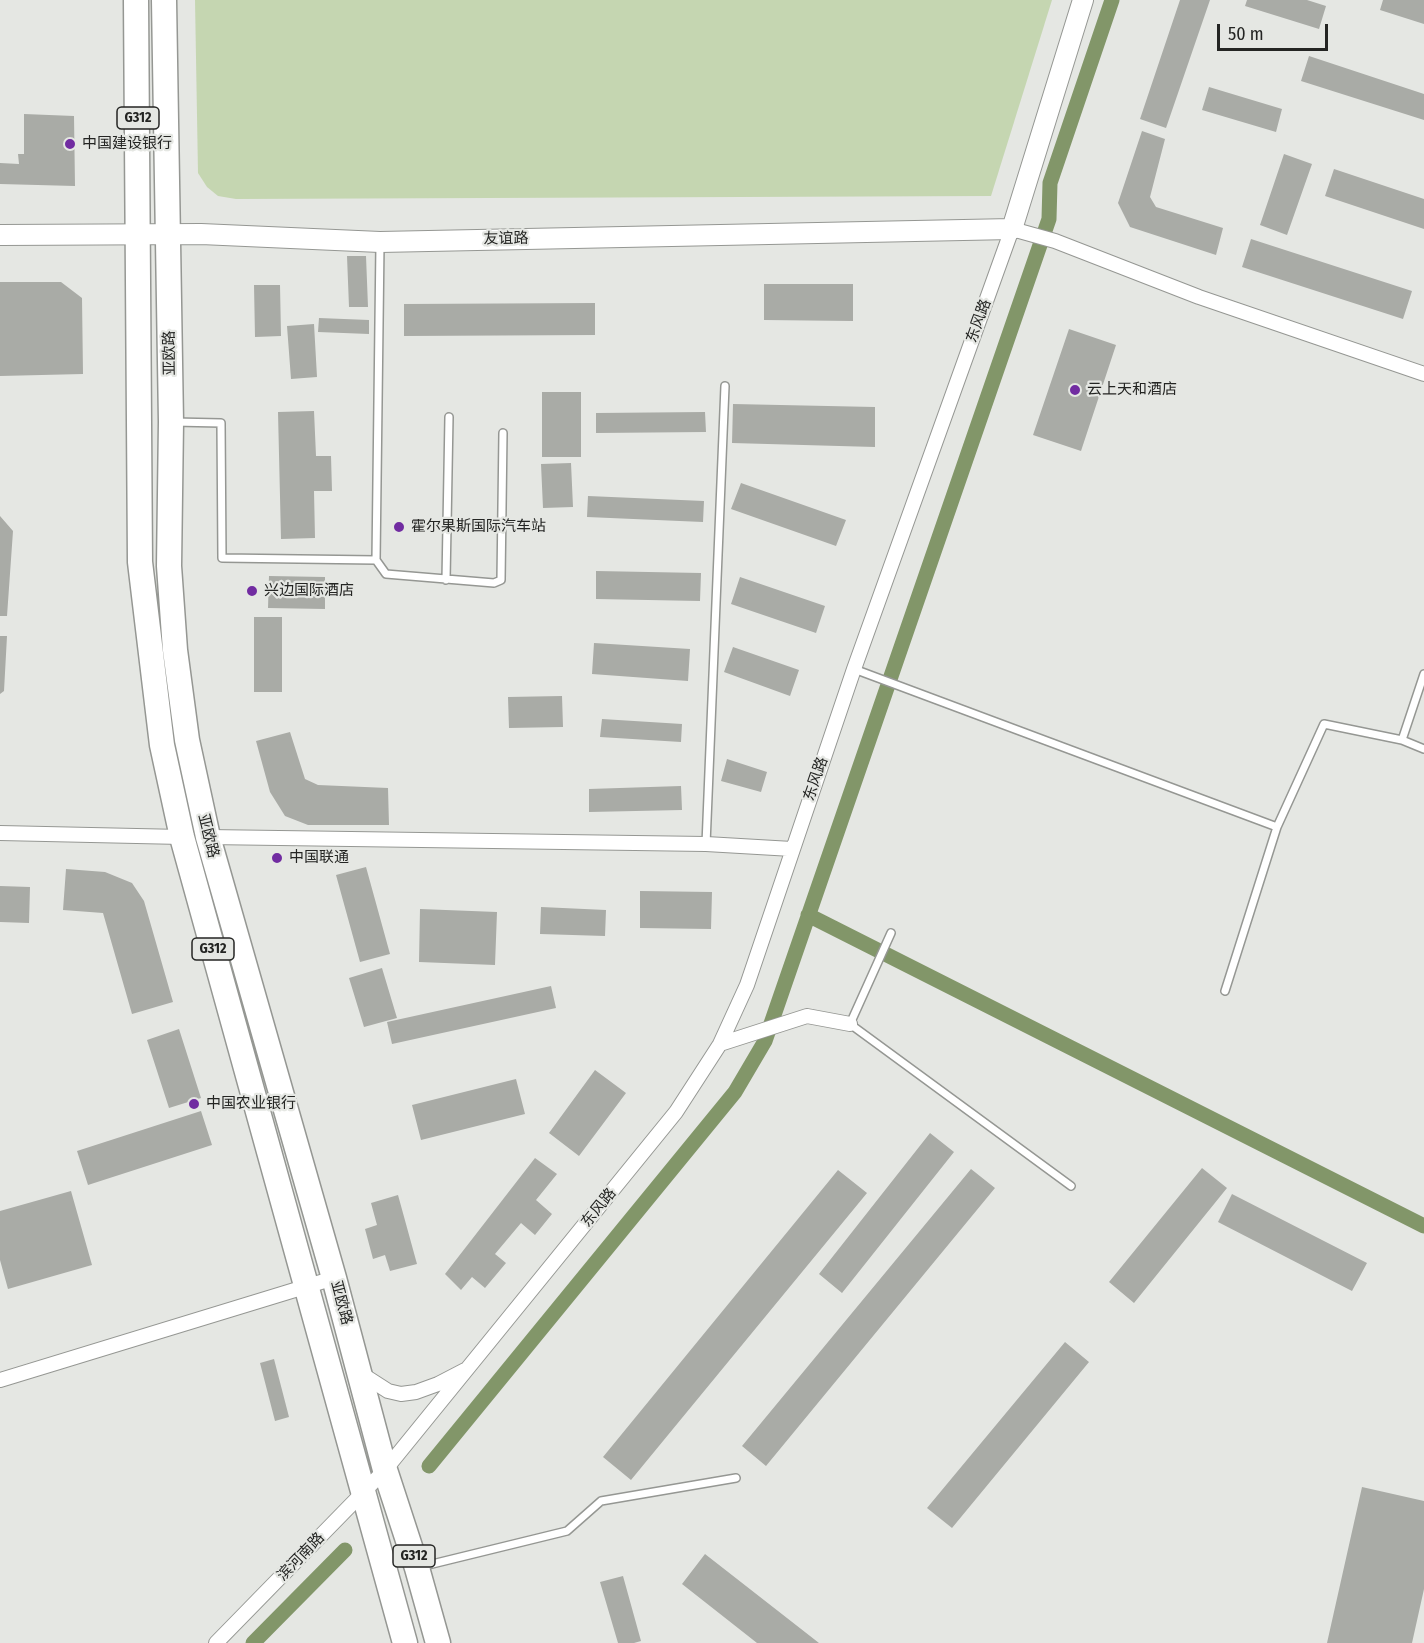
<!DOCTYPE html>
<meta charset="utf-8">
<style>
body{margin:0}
#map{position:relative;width:1424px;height:1643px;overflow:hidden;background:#e5e7e3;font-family:"Fira Sans Condensed",sans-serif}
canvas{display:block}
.scale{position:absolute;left:1217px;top:24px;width:111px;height:27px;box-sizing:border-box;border:3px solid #242523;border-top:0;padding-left:8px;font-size:18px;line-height:21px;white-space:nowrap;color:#242523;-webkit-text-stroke:4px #e5e7e3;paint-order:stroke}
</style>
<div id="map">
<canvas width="1424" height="1643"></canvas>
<div class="scale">50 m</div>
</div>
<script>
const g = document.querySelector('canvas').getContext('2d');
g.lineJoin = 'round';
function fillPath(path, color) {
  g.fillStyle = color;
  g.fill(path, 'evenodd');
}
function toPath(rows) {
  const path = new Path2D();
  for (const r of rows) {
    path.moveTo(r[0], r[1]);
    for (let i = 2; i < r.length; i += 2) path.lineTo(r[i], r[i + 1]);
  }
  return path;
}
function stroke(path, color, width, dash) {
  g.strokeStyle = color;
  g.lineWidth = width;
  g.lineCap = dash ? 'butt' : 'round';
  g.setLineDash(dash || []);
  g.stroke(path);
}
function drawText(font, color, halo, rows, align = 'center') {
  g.font = font + ' "Fira Sans Condensed","Noto Sans SC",sans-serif';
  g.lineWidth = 4.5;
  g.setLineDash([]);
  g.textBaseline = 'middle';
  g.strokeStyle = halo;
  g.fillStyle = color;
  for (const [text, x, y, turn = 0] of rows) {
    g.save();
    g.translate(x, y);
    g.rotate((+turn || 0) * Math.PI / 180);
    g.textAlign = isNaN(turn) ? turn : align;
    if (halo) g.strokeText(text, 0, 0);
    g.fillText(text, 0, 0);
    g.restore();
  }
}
fillPath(toPath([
 [195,0,1052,0,991,196,236,199,218,196,207,187,198,173]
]), '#c5d6b1');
stroke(toPath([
 [808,915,1424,1226],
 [429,1466,735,1092,765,1041,1049,219,1050,183,1112,0],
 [253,1643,345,1550]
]), '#829669', 15);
fillPath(toPath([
 [1180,0,1210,0,1166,128,1140,119],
 [1247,0,1307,0,1326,6,1319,29,1245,6],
 [1383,0,1424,0,1424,24,1380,10],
 [1309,56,1424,94,1424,120,1301,81],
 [1209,87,1282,109,1276,132,1202,110],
 [24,114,74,116,75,186,0,184,0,163,19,164,18,154,24,154],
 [1142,131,1165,139,1150,197,1156,207,1223,228,1216,255,1130,227,1118,203],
 [1284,154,1312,164,1287,235,1260,225],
 [1334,169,1424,199,1424,229,1325,196],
 [1251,239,1412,291,1403,319,1242,267],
 [347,256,366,256,368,307,349,307],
 [0,282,61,282,82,298,83,374,0,376],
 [764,284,853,284,853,321,764,320],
 [254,285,280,285,281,336,255,337],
 [595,303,595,335,404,336,404,304],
 [319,318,369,320,369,334,318,332],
 [314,324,317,377,291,379,287,326],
 [1069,329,1116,345,1081,451,1033,435],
 [542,392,581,392,581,457,542,457],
 [733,404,875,407,875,447,732,443],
 [314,411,316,456,331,456,332,491,314,491,315,538,281,539,278,412],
 [705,412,706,432,596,433,596,413],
 [571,463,573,507,543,508,541,464],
 [741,483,846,520,836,546,731,509],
 [588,496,704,501,703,522,587,517],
 [0,516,13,531,7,616,0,616],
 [596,571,701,573,700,601,596,599],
 [269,576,325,577,325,609,268,608],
 [740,577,825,606,816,633,731,604],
 [254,617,282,617,282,692,254,692],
 [0,636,7,636,4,691,0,694],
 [594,643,690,649,688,681,592,674],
 [733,647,799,670,790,696,724,672],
 [562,696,563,727,509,728,508,697],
 [602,719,682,724,681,742,600,737],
 [290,732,305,779,318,785,388,788,389,825,308,825,285,816,270,792,256,741],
 [727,759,767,772,761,792,721,781],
 [681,786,682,810,589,812,589,789],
 [366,867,390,954,360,962,336,875],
 [66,869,105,872,132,883,144,901,173,1002,132,1014,103,913,63,910],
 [0,886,30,887,29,923,0,922],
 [640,891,712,892,711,929,640,928],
 [541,907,606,910,605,936,540,934],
 [420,909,497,912,495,965,419,962],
 [382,968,397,1018,364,1027,349,978],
 [551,986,556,1008,392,1044,387,1022],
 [179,1029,201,1098,169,1108,147,1040],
 [595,1070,626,1093,579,1156,549,1133],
 [516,1079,525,1114,421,1140,412,1105],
 [201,1111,212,1145,88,1185,77,1151],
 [930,1133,954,1152,842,1293,819,1274],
 [535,1158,557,1174,536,1200,552,1214,535,1235,521,1223,495,1254,506,1263,485,1288,472,1277,461,1290,445,1274],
 [1202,1168,1227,1188,1134,1303,1109,1282],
 [971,1169,995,1188,766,1466,742,1446],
 [838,1170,867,1193,631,1480,603,1457],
 [71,1191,92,1265,8,1289,0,1260,0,1211],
 [1232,1194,1367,1263,1352,1291,1218,1222],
 [398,1195,417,1264,390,1271,385,1255,373,1259,365,1229,377,1225,371,1203],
 [1065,1342,1089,1362,952,1528,927,1508],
 [274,1359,289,1417,275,1421,260,1363],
 [1362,1487,1424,1501,1424,1589,1412,1643,1327,1643],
 [705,1554,819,1643,757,1643,682,1584],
 [623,1576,641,1641,634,1643,618,1643,600,1582]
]), '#a9aba6');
const lane = toPath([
 [380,244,376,560,386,574,494,583,501,580,503,433],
 [174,422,221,423,222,558,376,560],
 [446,580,449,417],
 [854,669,1277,827],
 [1402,740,1424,674],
 [706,844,725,386],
 [891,933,850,1024,1071,1186],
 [1225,991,1277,827,1324,724,1402,740,1424,749],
 [420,1567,567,1531,601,1501,736,1478]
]);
const street = toPath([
 [0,833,182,837],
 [208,837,706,844,792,849],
 [720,1044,807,1016,850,1024],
 [360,1373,388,1391,401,1394,416,1392,438,1384,465,1370],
 [0,1380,334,1278],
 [216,1643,385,1470,676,1112,720,1044,747,985,854,669,1012,229,1055,241,1199,297,1424,374]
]);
const secondary = toPath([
 [0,235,201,234,380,242,1012,229,1083,0]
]);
const highway = toPath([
 [136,0,140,562,162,745,182,837,405,1643],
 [164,0,171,422,169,566,175,650,187,740,208,837,334,1278,385,1470,417,1568,438,1643]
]);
stroke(lane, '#959793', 10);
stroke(street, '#959793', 16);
stroke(secondary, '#959793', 22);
stroke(highway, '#959793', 27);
stroke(lane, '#fff', 7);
stroke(street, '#fff', 14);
stroke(secondary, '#fff', 20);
stroke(highway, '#fff', 24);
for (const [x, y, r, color] of [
 [70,144,6,"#712ca1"],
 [1075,390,6,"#712ca1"],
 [399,527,6,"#712ca1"],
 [252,591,6,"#712ca1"],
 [277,858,6,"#712ca1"],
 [194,1104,6,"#712ca1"]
]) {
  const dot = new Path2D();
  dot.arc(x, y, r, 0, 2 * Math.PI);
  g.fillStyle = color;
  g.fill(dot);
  stroke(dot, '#e5e7e3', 2);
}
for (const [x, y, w] of [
 [138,118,42],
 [213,949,42],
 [414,1556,42]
]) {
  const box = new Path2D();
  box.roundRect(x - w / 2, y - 11, w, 22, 4.5);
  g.fillStyle = '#e5e7e3';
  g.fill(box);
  stroke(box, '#242523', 1.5);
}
drawText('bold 14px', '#242523', null, [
 ["G312",138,118],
 ["G312",213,949],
 ["G312",414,1556]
]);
drawText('15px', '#242523', '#e5e7e3', [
 ["中国建设银行",82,144],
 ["云上天和酒店",1087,390],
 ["霍尔果斯国际汽车站",411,527],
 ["兴边国际酒店",264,591],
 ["中国联通",289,858],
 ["中国农业银行",206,1104]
], 'left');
drawText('15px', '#242523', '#e5e7e3', [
 ["友谊路",506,239,-1],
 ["东风路",979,321,-70],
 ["亚欧路",170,353,-91],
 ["东风路",816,779,-71],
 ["亚欧路",208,836,76],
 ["东风路",599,1208,-51],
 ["亚欧路",341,1303,75],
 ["滨河南路",301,1557,-46]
]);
</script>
